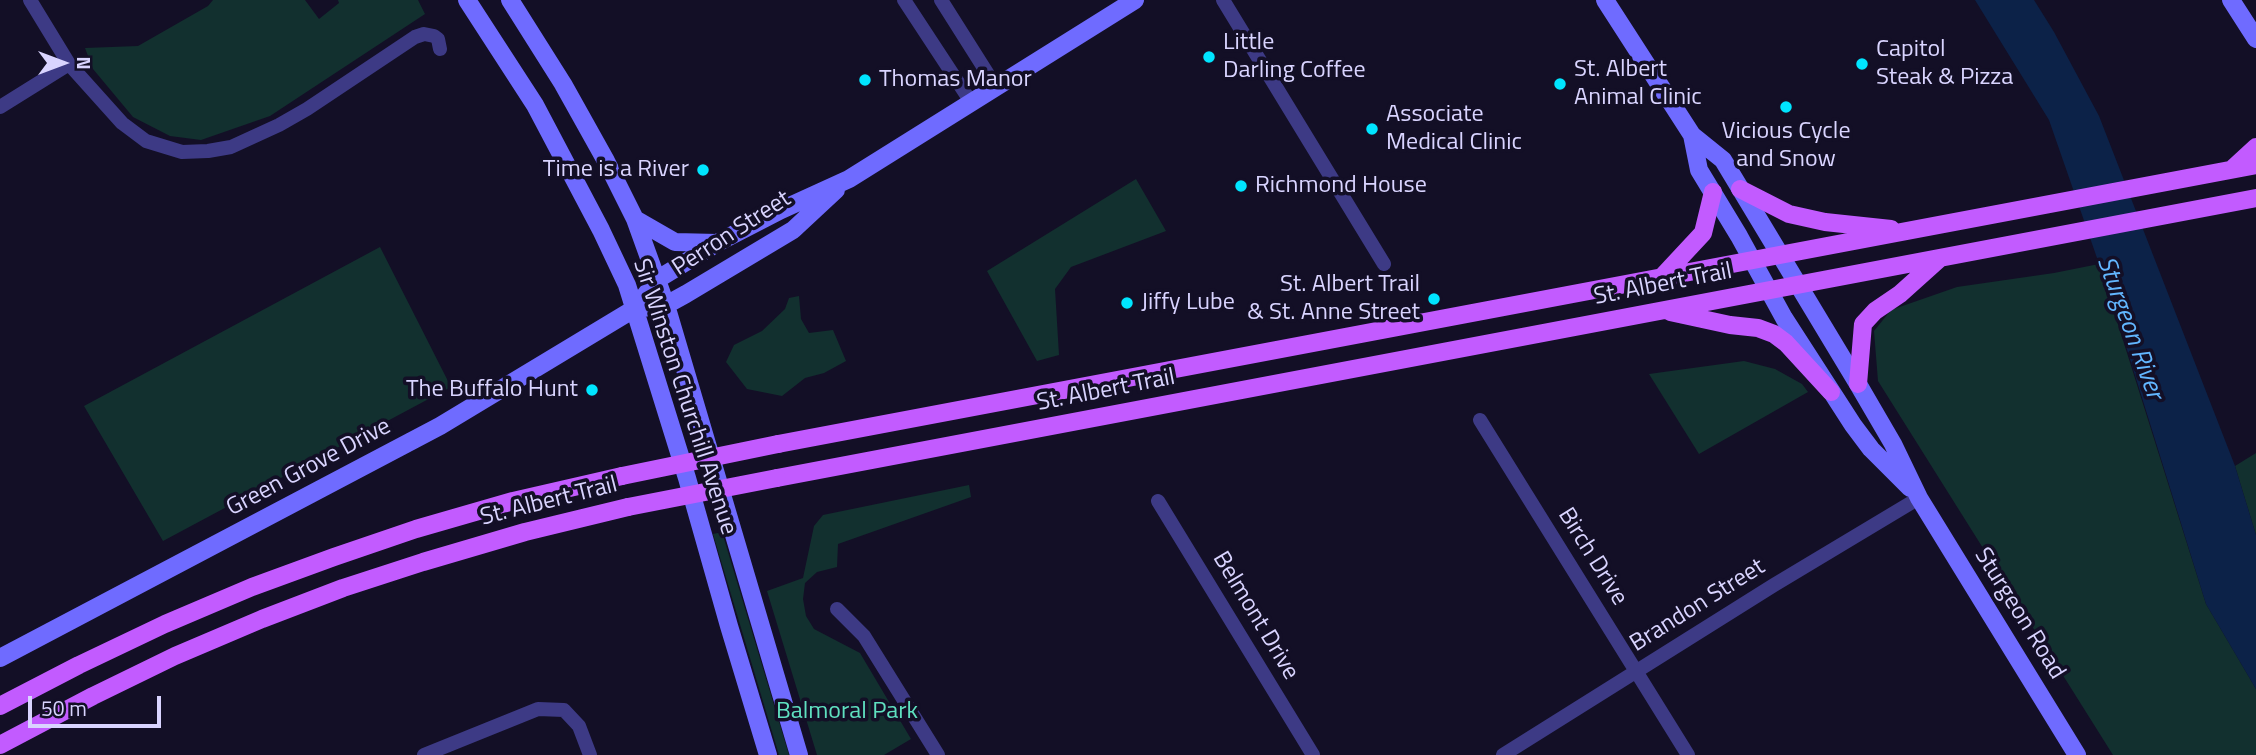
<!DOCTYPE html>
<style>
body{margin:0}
#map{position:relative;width:2256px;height:755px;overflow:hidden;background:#130f26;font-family:"Titillium Web",sans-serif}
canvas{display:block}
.north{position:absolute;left:28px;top:28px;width:70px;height:70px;-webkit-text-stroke:5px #130f26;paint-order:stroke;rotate:90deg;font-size:19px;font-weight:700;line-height:28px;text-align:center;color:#d9d4ff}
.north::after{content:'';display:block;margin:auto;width:24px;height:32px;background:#d9d4ff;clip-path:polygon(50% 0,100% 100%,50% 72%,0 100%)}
.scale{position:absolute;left:28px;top:696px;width:133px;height:32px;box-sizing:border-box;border:4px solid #d9d4ff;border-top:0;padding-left:9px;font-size:21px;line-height:24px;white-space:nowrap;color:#d9d4ff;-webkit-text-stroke:5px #130f26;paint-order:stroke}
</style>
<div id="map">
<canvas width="2256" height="755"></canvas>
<div class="north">N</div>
<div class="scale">50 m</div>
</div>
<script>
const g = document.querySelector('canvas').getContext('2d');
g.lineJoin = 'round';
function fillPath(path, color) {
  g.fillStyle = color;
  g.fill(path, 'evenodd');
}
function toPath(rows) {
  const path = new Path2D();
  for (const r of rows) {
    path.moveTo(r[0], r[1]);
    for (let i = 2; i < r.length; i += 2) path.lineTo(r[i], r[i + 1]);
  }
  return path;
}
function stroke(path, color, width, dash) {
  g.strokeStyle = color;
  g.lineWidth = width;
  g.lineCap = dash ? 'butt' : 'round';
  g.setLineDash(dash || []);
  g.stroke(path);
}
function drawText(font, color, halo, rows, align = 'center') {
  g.font = font + ' "Titillium Web",sans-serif';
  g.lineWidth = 7;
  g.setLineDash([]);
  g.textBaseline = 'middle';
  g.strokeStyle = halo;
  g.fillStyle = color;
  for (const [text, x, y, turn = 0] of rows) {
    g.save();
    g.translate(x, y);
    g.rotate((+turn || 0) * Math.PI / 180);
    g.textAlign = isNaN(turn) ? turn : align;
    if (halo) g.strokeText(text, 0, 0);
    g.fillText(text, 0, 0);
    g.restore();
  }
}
fillPath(toPath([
 [213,0,305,0,319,19,339,3,338,0,418,0,425,14,270,116,201,140,170,136,133,117,93,69,85,48,138,46,208,6],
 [1136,179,1166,231,1071,267,1055,289,1059,355,1037,361,987,271],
 [380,247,451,387,163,541,84,406],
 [2099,264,2206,604,2256,689,2256,755,2113,755,1878,381,1874,331,1891,310,1957,287,2054,273],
 [799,296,801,319,809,333,833,330,846,361,824,373,805,378,782,396,747,389,726,362,734,345,762,331,785,309,789,298],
 [1744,361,1775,369,1802,384,1808,392,1699,454,1649,374],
 [2256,453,2256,535,2235,466],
 [969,485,971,497,838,544,837,567,817,572,805,583,803,599,806,616,814,629,860,653,911,739,884,755,817,755,767,591,803,578,814,526,823,515],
 [722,532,789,755,779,755,713,534]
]), '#12302f');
fillPath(toPath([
 [1975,0,2034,0,2054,32,2099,116,2235,466,2256,535,2256,689,2206,604,2112,301,2049,120]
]), '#0c2248');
stroke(toPath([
 [30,0,69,64,122,123,146,141,182,152,208,151,231,147,279,125,307,109,415,37,424,34,434,36,438,39,440,49],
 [904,0,971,102],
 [941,0,996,87],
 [1223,0,1384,264],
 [0,107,69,64],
 [1480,420,1688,755],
 [1158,501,1313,755],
 [837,609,864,636,938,755],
 [424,755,538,709,564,710,579,726,590,755],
 [1503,755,1774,585,1919,498]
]), '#3d3a85', 14);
stroke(toPath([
 [467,0,535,105,601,230,627,285,687,478,729,626,768,755],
 [510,0,563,84,606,161,635,219,666,305,799,755],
 [1605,0,1692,135,1723,160,1858,384,1893,444,1919,498,2077,755],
 [2231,0,2256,39],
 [1692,135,1699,170,1739,236,1784,318,1853,425,1871,449,1910,488],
 [635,219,675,242,717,243],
 [634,309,666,305,686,294,793,230,836,190],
 [0,658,440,426,634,309,658,279,717,243,781,210,849,179,1135,0]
]), '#6f6bff', 18);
stroke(toPath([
 [2231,170,2256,147],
 [1740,189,1789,214,1825,222,1891,229],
 [1662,277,1703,233,1713,192],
 [1670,312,1730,325,1758,328,1774,334,1786,343,1831,392],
 [1858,384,1863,324,1875,311,1900,294,1939,259],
 [778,444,2256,165],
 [777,478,2256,198],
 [0,706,79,665,165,624,252,587,334,557,416,529,513,501,622,476],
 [0,745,93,696,175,656,262,619,343,588,423,562,525,532,628,507]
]), '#c25bff', 18);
stroke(toPath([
 [622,476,778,444],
 [628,507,777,478]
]), '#c25bff', 18);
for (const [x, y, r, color] of [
 [1209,57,7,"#00e5ff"],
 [1862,64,7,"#00e5ff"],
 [865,80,7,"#00e5ff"],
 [1560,84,7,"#00e5ff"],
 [1786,107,7,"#00e5ff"],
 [1372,129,7,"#00e5ff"],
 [703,170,7,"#00e5ff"],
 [1241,186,7,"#00e5ff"],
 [1434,299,7,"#00e5ff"],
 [1127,303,7,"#00e5ff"],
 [592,390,7,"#00e5ff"]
]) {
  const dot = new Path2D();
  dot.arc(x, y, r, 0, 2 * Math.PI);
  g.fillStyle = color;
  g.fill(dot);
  stroke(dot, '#130f26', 2.5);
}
drawText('24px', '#d9d4ff', '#130f26', [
 ["Little",1223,43],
 ["Darling Coffee",1223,71],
 ["Capitol",1876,50],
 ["Steak & Pizza",1876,78],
 ["St. Albert",1574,70],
 ["Animal Clinic",1574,98],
 ["Thomas Manor",879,80],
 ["Associate",1386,115],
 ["Medical Clinic",1386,143],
 ["Vicious Cycle",1786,132,"center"],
 ["and Snow",1786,160,"center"],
 ["Time is a River",689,170,"right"],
 ["Richmond House",1255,186],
 ["St. Albert Trail",1420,285,"right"],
 ["& St. Anne Street",1420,313,"right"],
 ["Jiffy Lube",1141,303],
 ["The Buffalo Hunt",578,390,"right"]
], 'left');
drawText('24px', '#d9d4ff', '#130f26', [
 ["Perron Street",732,234,-33],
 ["St. Albert Trail",1663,285,-11],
 ["St. Albert Trail",1106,391,-11],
 ["Sir Winston Churchill Avenue",684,397,72],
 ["Green Grove Drive",309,468,-28],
 ["St. Albert Trail",549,502,-14],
 ["Birch Drive",1592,557,58],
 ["Brandon Street",1698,606,-32],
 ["Sturgeon Road",2019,614,58],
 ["Belmont Drive",1255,616,59]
]);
drawText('24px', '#5fe0c0', '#130f26', [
 ["Balmoral Park",847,712]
]);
drawText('italic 26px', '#62b6ff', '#130f26', [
 ["Sturgeon River",2129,328,70]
]);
</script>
